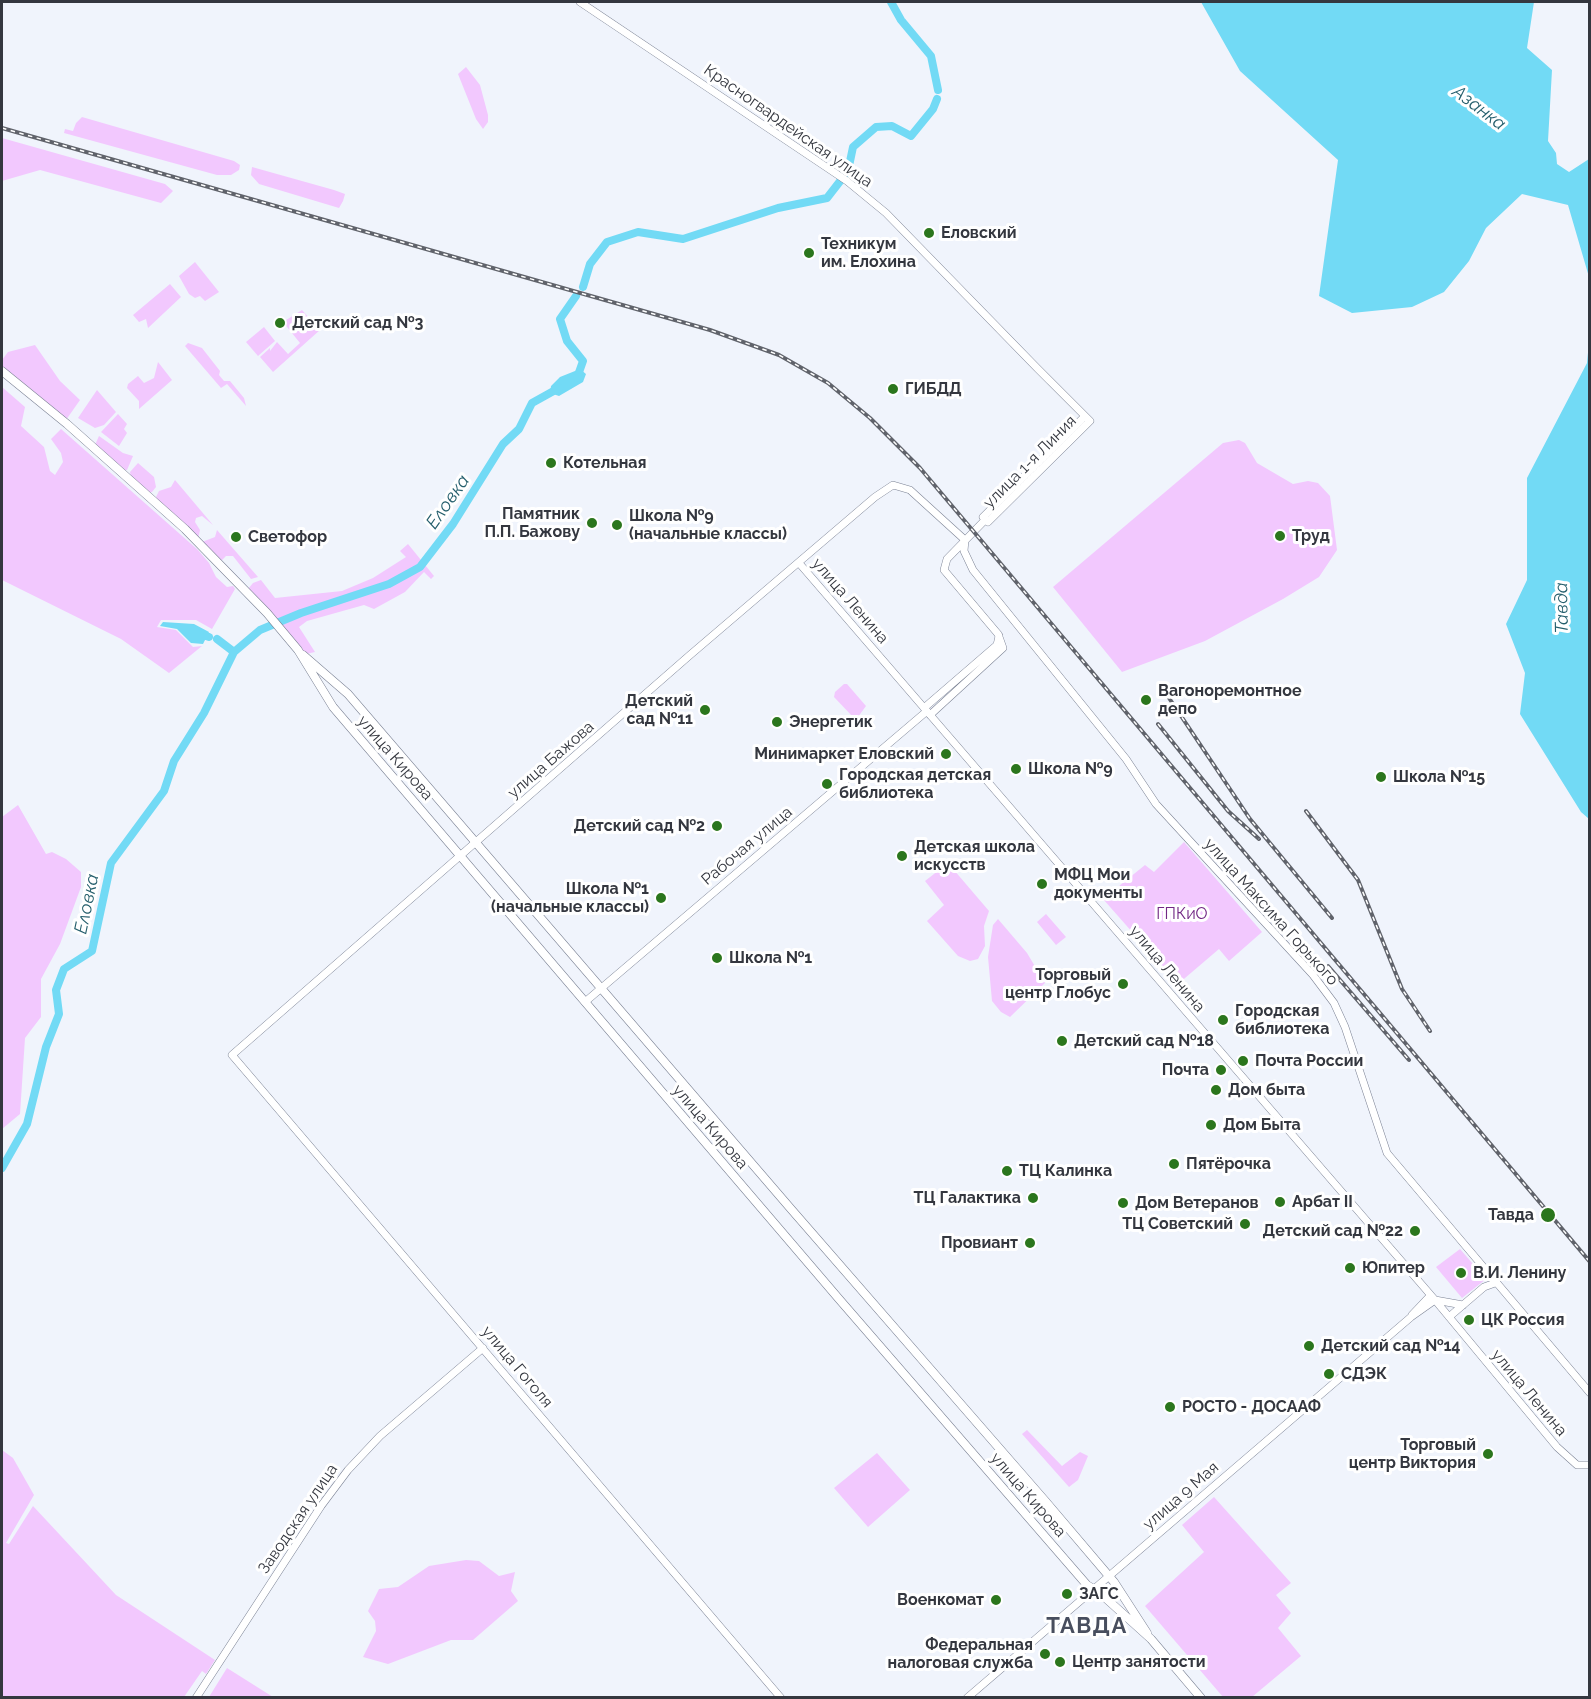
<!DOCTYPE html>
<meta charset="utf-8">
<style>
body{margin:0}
#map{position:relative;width:1591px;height:1699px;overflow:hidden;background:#f0f4fc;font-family:Raleway,sans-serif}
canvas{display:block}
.frame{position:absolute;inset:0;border:3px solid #34373f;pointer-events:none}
</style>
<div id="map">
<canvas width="1591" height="1699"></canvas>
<div class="frame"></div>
</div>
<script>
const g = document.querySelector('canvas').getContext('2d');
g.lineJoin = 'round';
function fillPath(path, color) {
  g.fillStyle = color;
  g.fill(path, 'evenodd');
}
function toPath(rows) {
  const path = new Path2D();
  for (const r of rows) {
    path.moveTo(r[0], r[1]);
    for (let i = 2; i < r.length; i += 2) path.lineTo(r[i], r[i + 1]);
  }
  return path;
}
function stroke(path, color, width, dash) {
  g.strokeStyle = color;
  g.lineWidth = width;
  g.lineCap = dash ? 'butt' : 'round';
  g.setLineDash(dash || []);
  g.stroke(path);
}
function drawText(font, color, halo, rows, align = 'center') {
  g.font = font + ' Raleway,sans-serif';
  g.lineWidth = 6;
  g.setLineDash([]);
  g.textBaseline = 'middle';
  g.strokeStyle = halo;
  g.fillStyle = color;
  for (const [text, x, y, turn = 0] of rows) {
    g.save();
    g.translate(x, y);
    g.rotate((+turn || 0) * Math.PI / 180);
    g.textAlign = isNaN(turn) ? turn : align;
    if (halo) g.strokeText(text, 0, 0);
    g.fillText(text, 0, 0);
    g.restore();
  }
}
fillPath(toPath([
 [466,67,480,85,488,115,488,122,483,129,476,119,458,74],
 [82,117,234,161,240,165,239,170,231,175,217,175,64,133,65,129,73,131,76,123],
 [2,138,165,184,173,191,161,203,40,170,2,181],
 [252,167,334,190,345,194,343,201,339,208,259,184,251,175],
 [195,262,219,292,205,301,200,296,195,298,189,294,179,276],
 [170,284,181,297,148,328,146,319,139,322,133,315],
 [302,310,320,330,273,372,260,357,270,348,270,351,277,342,288,354,300,343,283,322],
 [264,327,275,341,258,356,246,342],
 [188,343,202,348,220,371,219,375,224,381,230,381,244,398,246,406,227,384,221,388,185,346],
 [35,345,60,381,80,400,66,420,2,369,2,360,8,352],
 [158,362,172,380,139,409,139,401,127,388,128,384,138,376,144,383,154,378],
 [2,387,25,407,21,426,44,447,50,471,55,475,63,462,61,453,51,439,61,429,198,550,209,563,216,577,227,587,233,586,235,589,212,629,196,620,161,620,157,627,176,630,193,647,202,646,169,673,121,639,2,580],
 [97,390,116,412,104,425,95,428,78,418],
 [118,414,127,424,124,429,127,433,119,446,101,432],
 [99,436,123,453,133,456,127,470,123,470,95,445],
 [1239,440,1245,443,1257,463,1293,484,1308,481,1318,483,1330,496,1337,550,1319,577,1283,599,1205,641,1122,672,1053,587,1223,443],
 [138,463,154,477,156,487,152,492,149,493,131,478,130,472],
 [175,480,213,525,202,516,196,518,195,522,200,530,198,539,157,501,156,497,159,491,171,487],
 [217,530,258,577,251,579,233,556,226,556,221,561,202,542,215,537],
 [408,544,434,576,431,579,424,572,405,592,374,609,364,605,307,621,299,627,315,652,306,654,248,589,253,583,261,580,275,598,342,591,373,578,406,557,400,551],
 [844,684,847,684,866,706,858,717,853,717,834,697,835,692],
 [18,805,46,854,52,852,66,859,81,872,81,887,60,944,41,979,41,1017,25,1038,20,1114,2,1129,2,817],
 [1184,842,1262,932,1229,961,1219,949,1178,984,1103,899,1145,865,1154,872],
 [948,863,989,911,984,926,985,946,978,959,970,961,958,956,927,921,944,905,925,881],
 [1046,914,1066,937,1056,945,1037,922],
 [998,919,1027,953,1045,983,1010,1017,1001,1012,992,1001,988,957,993,925],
 [1460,1249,1486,1279,1462,1298,1436,1267],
 [1027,1430,1062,1466,1080,1452,1088,1456,1078,1480,1069,1487,1022,1434],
 [2,1450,13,1458,34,1495,6,1543,9,1544,33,1506,116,1595,215,1660,206,1674,202,1671,184,1697,2,1697],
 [877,1453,910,1490,868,1527,834,1488],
 [1214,1497,1291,1583,1276,1595,1291,1613,1278,1628,1301,1656,1252,1697,1223,1697,1145,1606,1204,1552,1182,1525],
 [466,1560,479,1561,499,1576,515,1572,511,1591,518,1601,473,1640,451,1640,388,1664,363,1657,376,1631,375,1621,368,1611,379,1589,398,1587,429,1566],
 [227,1668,273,1697,209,1697]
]), '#f2c8fe');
fillPath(toPath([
 [1201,2,1534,2,1527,48,1552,70,1548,141,1556,153,1557,164,1569,172,1589,159,1589,277,1568,205,1522,194,1486,228,1469,261,1444,292,1412,307,1352,313,1319,296,1338,160,1240,71],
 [1589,342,1590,819,1589,819,1581,812,1520,714,1525,673,1506,624,1527,580,1527,478,1587,363],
 [580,369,586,374,583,382,559,396,550,393,551,386,560,377],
 [163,622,194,624,209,632,203,644,191,643,177,629,160,626]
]), '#72daf5');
stroke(toPath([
 [891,2,901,20,931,56,938,90],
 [583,287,590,264,607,242,638,232,683,239,778,208,827,198,848,171,853,147,876,127,892,126,911,136,933,109,937,99],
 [576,296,560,319,567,341,583,361,577,378],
 [206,636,209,637],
 [217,639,234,652],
 [2,1168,27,1124,46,1047,59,1014,56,990,64,969,92,951,111,863,164,791,174,761,204,713,234,652,260,630,301,613,389,584,420,567,453,524,503,444,519,429,532,403,559,388]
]), '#72daf5', 8);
const secondary = toPath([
 [580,2,847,181,886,213,1037,368,1090,421,988,522,983,517,1085,416],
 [799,563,1435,1300,1557,1447,1577,1465,1590,1465],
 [924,708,997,645,999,636],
 [930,715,1003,648,998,634,944,570,947,559,985,520],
 [585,1002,927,711],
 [1412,1315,1430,1296],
 [1449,1317,1484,1287,1495,1283],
 [196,1698,321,1506,348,1470,380,1436,483,1348],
 [781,1698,232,1055,690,655,875,497,893,485,910,490,965,540,964,551,973,570,1126,759,1156,804,1313,975,1334,1003,1345,1027,1387,1153,1590,1393],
 [967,1698,1411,1317,1435,1300,1463,1305]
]);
const primary = toPath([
 [2,371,67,424,185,529,267,613,298,650,333,707,839,1299,1087,1585,1100,1593,1151,1639,1201,1698],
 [303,655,348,694,791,1209,1046,1502,1114,1582,1147,1633]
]);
stroke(secondary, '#7b8294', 8);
stroke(primary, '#7b8294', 9);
stroke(secondary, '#fff', 7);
stroke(primary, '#fff', 8);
const rail = toPath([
 [2,128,710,330,779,355,828,383,870,418,920,468,1590,1262],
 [1167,695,1250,819,1332,918],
 [1158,724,1228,811,1259,839],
 [1306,811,1358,880,1402,989,1430,1031],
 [1328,966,1409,1060]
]);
stroke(rail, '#60636b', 4);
stroke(rail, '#fff', 1.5, [4.5]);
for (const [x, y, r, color] of [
 [929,233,6,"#2b761d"],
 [809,253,6,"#2b761d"],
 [280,323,6,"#2b761d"],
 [893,389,6,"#2b761d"],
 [551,463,6,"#2b761d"],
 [592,523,6,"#2b761d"],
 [617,525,6,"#2b761d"],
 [1280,536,6,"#2b761d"],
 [236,537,6,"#2b761d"],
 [1146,700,6,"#2b761d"],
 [705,710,6,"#2b761d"],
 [777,722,6,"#2b761d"],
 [946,754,6,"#2b761d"],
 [1016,769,6,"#2b761d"],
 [1381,777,6,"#2b761d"],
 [827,784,6,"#2b761d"],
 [717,826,6,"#2b761d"],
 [902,856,6,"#2b761d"],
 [1042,884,6,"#2b761d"],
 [661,898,6,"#2b761d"],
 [717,958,6,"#2b761d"],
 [1123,984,6,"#2b761d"],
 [1223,1020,6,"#2b761d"],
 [1062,1041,6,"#2b761d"],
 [1243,1061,6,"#2b761d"],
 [1221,1070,6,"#2b761d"],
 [1216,1090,6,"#2b761d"],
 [1211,1125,6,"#2b761d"],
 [1174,1164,6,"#2b761d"],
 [1007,1171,6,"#2b761d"],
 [1033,1198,6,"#2b761d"],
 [1280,1202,6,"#2b761d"],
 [1123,1203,6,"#2b761d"],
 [1548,1215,8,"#2b761d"],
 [1245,1224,6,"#2b761d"],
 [1415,1231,6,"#2b761d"],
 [1030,1243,6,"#2b761d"],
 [1350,1268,6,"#2b761d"],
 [1461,1273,6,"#2b761d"],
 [1469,1320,6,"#2b761d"],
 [1309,1346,6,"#2b761d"],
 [1329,1374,6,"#2b761d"],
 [1170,1407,6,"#2b761d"],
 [1488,1454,6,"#2b761d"],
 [1067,1594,6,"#2b761d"],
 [996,1600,6,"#2b761d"],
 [1045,1654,6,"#2b761d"],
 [1060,1662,6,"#2b761d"]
]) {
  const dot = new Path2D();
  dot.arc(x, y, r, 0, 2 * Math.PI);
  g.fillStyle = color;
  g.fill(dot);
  stroke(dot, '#fff', 2);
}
drawText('16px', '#34373f', '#fff', [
 ["Красногвардейская улица",788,126,35],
 ["улица 1-я Линия",1030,462,-45],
 ["улица Ленина",850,601,49],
 ["улица Кирова",395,758,49],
 ["улица Бажова",551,760,-41],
 ["Рабочая улица",747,846,-40],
 ["улица Максима Горького",1271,912,48],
 ["улица Ленина",1167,969,50],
 ["улица Кирова",710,1127,49],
 ["улица Гоголя",517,1367,50],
 ["улица Ленина",1529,1393,50],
 ["улица Кирова",1028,1495,49],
 ["улица 9 Мая",1181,1496,-41],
 ["Заводская улица",298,1519,-56]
]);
drawText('bold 16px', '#34373f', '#fff', [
 ["Еловский",941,233],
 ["Техникум",821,244],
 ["им. Елохина",821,262],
 ["Детский сад №3",292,323],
 ["ГИБДД",905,389],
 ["Котельная",563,463],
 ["Памятник",580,514,"right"],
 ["П.П. Бажову",580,532,"right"],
 ["Школа №9",629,516],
 ["(начальные классы)",629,534],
 ["Труд",1292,536],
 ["Светофор",248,537],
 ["Вагоноремонтное",1158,691],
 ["депо",1158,709],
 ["Детский",693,701,"right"],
 ["сад №11",693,719,"right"],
 ["Энергетик",789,722],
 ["Минимаркет Еловский",934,754,"right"],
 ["Школа №9",1028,769],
 ["Городская детская",839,775],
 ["библиотека",839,793],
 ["Школа №15",1393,777],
 ["Детский сад №2",705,826,"right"],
 ["Детская школа",914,847],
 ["искусств",914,865],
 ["МФЦ Мои",1054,875],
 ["документы",1054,893],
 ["Школа №1",649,889,"right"],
 ["(начальные классы)",649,907,"right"],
 ["Школа №1",729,958],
 ["Торговый",1111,975,"right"],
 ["центр Глобус",1111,993,"right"],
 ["Городская",1235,1011],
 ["библиотека",1235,1029],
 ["Детский сад №18",1074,1041],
 ["Почта России",1255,1061],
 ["Почта",1209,1070,"right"],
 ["Дом быта",1228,1090],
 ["Дом Быта",1223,1125],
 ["Пятёрочка",1186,1164],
 ["ТЦ Калинка",1019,1171],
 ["ТЦ Галактика",1021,1198,"right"],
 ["Арбат II",1292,1202],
 ["Дом Ветеранов",1135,1203],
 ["Тавда",1534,1215,"right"],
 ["ТЦ Советский",1233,1224,"right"],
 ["Детский сад №22",1403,1231,"right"],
 ["Провиант",1018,1243,"right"],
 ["Юпитер",1362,1268],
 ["В.И. Ленину",1473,1273],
 ["ЦК Россия",1481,1320],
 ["Детский сад №14",1321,1346],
 ["СДЭК",1341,1374],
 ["РОСТО - ДОСААФ",1182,1407],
 ["Торговый",1476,1445,"right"],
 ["центр Виктория",1476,1463,"right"],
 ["ЗАГС",1079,1594],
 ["Военкомат",984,1600,"right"],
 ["Федеральная",1033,1645,"right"],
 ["налоговая служба",1033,1663,"right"],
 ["Центр занятости",1072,1662]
], 'left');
drawText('16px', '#712784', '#fff', [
 ["ГПКиО",1182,914]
]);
drawText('italic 18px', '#245e6c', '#fff', [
 ["Азанка",1479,108,37],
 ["Еловка",448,502,-55],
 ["Тавда",1562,608,-91],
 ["Еловка",87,904,-78]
]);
g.letterSpacing = '1.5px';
drawText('bold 22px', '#484e5e', '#fff', [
 ["ТАВДА",1087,1626]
]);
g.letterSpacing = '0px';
</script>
